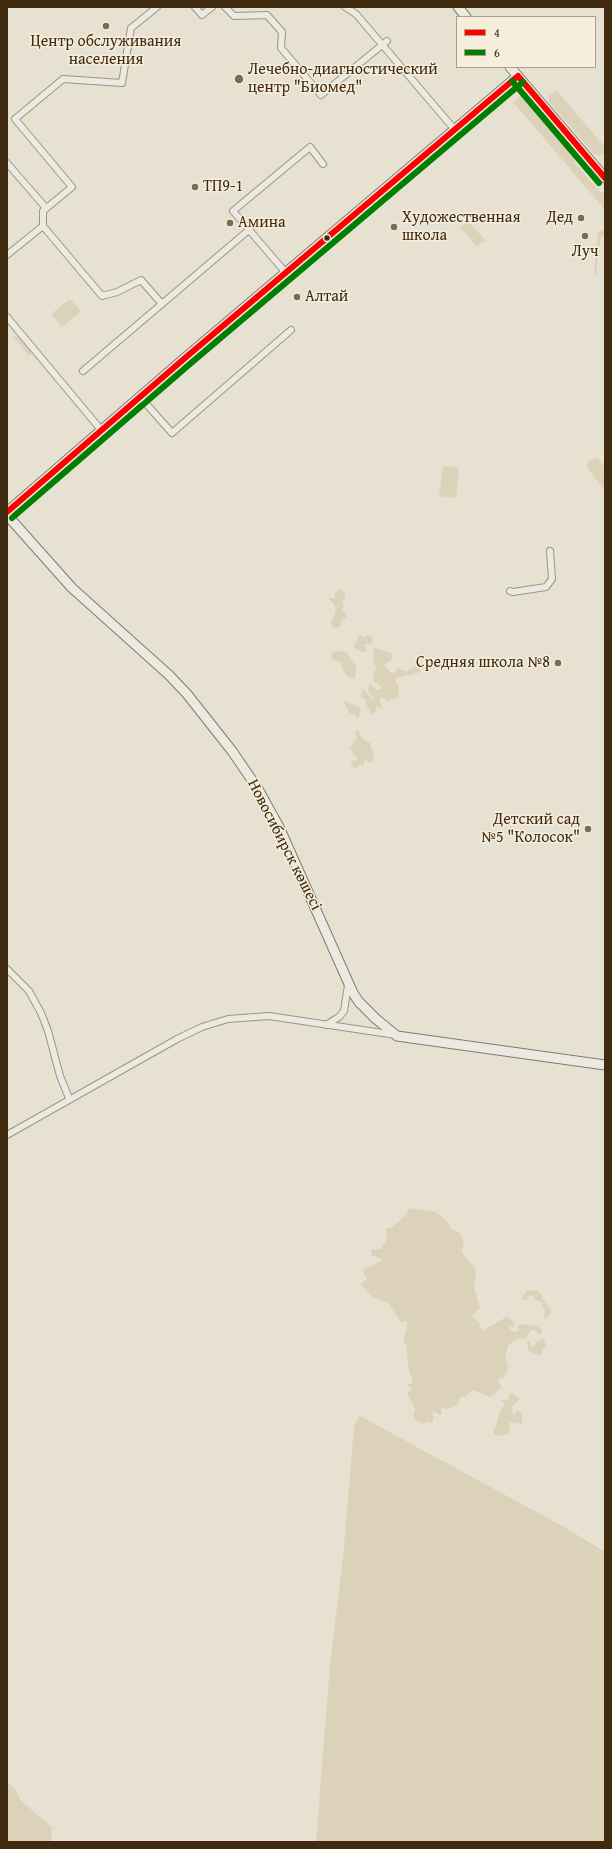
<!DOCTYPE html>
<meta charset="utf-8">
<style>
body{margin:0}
#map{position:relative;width:612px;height:1849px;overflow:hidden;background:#e7e1d1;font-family:"Gentium Book Plus",serif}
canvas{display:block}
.frame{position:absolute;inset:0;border:8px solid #402b10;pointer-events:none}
.legend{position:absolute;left:456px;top:16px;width:140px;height:52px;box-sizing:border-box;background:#f6eedb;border:1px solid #ada08a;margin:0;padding:5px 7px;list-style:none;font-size:12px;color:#402b10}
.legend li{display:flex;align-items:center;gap:8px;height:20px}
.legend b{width:20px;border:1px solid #ada08a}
</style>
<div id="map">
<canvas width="612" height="1849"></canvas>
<div class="frame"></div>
<ul class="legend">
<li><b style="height:5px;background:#f00"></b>4</li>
<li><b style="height:5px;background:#008000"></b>6</li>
</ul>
</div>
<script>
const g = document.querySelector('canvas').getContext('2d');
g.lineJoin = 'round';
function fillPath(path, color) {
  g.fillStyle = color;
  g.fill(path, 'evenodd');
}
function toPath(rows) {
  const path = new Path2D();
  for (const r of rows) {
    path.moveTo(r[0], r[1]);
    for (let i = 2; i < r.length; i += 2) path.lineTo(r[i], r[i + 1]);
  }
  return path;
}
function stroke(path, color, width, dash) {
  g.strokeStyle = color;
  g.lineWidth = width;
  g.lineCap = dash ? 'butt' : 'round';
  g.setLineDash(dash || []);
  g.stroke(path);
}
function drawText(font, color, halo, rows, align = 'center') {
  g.font = font + ' "Gentium Book Plus",serif';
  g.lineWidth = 3;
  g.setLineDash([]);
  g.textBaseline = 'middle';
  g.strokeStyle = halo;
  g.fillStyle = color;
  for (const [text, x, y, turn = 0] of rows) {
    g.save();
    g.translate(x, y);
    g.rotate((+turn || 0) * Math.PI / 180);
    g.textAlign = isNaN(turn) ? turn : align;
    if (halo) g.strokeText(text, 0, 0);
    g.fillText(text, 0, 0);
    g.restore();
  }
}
fillPath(toPath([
 [556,90,605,147,605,154,604,153,600,156,594,154,549,102,549,96],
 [523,94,577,157,574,162,601,193,605,192,605,210,513,102],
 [468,221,485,240,477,247,460,227],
 [598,231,605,231,605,236,601,235,596,274,594,274],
 [70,299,81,311,62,327,51,314],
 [13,336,19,337,32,352,31,354,29,356],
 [595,458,598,459,605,467,605,485,603,488,587,468,588,462],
 [443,466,459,468,456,498,439,496],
 [341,589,345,593,345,597,342,602,344,606,342,611,346,615,346,618,343,618,340,627,334,628,331,623,336,611,334,604,328,598,335,598,335,593],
 [358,634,365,637,368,635,372,638,373,641,371,644,364,644,367,652,361,652,353,646,358,640],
 [375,648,393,654,392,659,384,665,390,672,395,673,398,668,406,672,416,666,420,669,421,672,396,678,395,680,399,687,398,697,395,699,390,699,388,702,381,696,380,701,382,708,380,709,378,705,377,705,376,711,372,715,367,707,366,700,361,696,363,689,372,699,374,698,368,691,370,684,377,690,382,689,382,687,373,681,373,674,377,669,374,664,373,649],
 [342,651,347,653,356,667,356,675,354,679,347,676,343,670,341,665,343,663,334,660,331,656,332,653],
 [346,701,360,708,361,713,359,715,358,720,355,714,349,713,344,702],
 [357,730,360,732,361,738,370,743,374,759,371,763,365,760,364,765,358,765,356,770,350,762,358,760,350,748,357,738,355,732],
 [408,1208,436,1212,447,1221,452,1230,459,1232,464,1242,462,1252,476,1270,474,1288,480,1308,472,1316,480,1324,482,1331,506,1317,510,1318,514,1323,514,1327,510,1326,509,1330,515,1332,520,1330,518,1327,520,1324,537,1326,542,1330,540,1335,534,1330,530,1331,525,1339,519,1338,508,1345,505,1360,508,1364,507,1371,503,1378,499,1378,498,1381,501,1387,494,1394,490,1397,473,1390,466,1396,461,1397,457,1405,448,1409,442,1408,441,1415,432,1411,434,1420,431,1423,426,1421,424,1424,417,1421,413,1415,415,1411,414,1406,408,1395,408,1392,413,1390,407,1384,412,1384,412,1379,409,1372,406,1344,403,1343,407,1328,407,1321,401,1322,388,1303,373,1297,360,1284,367,1279,362,1270,380,1262,382,1259,372,1256,371,1249,381,1249,387,1239,386,1229,391,1228,407,1214],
 [536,1290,542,1294,542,1299,550,1308,551,1313,546,1319,543,1318,545,1311,541,1301,535,1300,533,1295,529,1297,526,1300,521,1299,527,1291],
 [544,1339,546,1346,542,1351,541,1355,539,1356,528,1350,527,1341,530,1342,532,1348,538,1341],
 [512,1393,520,1399,512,1406,513,1415,514,1416,516,1412,519,1411,522,1414,522,1424,510,1422,509,1433,501,1436,494,1434,493,1428,496,1427,500,1410,505,1405,501,1400,508,1400,509,1394],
 [360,1416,566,1528,605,1552,605,1842,316,1842,330,1665,343,1557,354,1427,358,1417],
 [7,1781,15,1789,21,1801,52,1827,51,1842,7,1842]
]), '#dcd2ba');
const street = toPath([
 [195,7,202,15,212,7],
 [225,7,234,16,267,15,282,32,281,48,321,95,387,41],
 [345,7,356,14,455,130],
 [7,163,46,208],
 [43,226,102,296,117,292,141,280,162,304],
 [7,255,43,226,43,211,72,187,15,119,63,79,122,83,131,28,157,7],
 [286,273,233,211,310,147,323,164],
 [7,317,102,431],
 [83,371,250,229],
 [140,397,172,433,291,330],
 [510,591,513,592,546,587,552,579,550,551],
 [7,969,29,991,41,1013,48,1031,60,1076,69,1098],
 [326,1025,339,1017,344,1011,348,985],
 [7,1135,177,1039,202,1027,228,1019,269,1016,396,1035]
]);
const secondary = toPath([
 [458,7,466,17],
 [510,67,605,178],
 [7,512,185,358,518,76],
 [7,515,72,588,169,675,187,694,232,751,258,789,280,829,353,993,359,1002,376,1019,397,1036,605,1065]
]);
stroke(street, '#9b9588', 8);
stroke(secondary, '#827c70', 11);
stroke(street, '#ece9e1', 6);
stroke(secondary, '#ece9e1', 9);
stroke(toPath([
 [518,76,605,178],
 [7,512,185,358,518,76]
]), '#f00', 6);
stroke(toPath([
 [512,81,599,183],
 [12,518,190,364,523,82]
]), '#008000', 6);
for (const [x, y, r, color] of [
 [106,26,4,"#7a6b54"],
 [239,79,5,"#7a6b54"],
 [195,187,4,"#7a6b54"],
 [581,218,4,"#7a6b54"],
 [230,223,4,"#7a6b54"],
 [394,227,4,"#7a6b54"],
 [585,236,4,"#7a6b54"],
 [327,238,3.5,"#402b10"],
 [297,297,4,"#7a6b54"],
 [558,663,4,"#7a6b54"],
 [588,829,4,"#7a6b54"]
]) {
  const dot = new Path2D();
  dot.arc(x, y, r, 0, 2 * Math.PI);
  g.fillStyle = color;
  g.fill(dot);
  stroke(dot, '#f6eedb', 1.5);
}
drawText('16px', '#402b10', '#f6eedb', [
 ["Центр обслуживания",106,42,"center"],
 ["населения",106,60,"center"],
 ["Лечебно-диагностический",248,70],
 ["центр \"Биомед\"",248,88],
 ["ТП9-1",203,187],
 ["Художественная",402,218],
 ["школа",402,236],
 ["Дед",573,218,"right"],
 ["Амина",238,223],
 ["Луч",585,252,"center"],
 ["Алтай",305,297],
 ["Средняя школа №8",550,663,"right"],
 ["Детский сад",580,820,"right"],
 ["№5 \"Колосок\"",580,838,"right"]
], 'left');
drawText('16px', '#402b10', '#f6eedb', [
 ["Новосибирск көшесі",284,845,63]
]);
</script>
